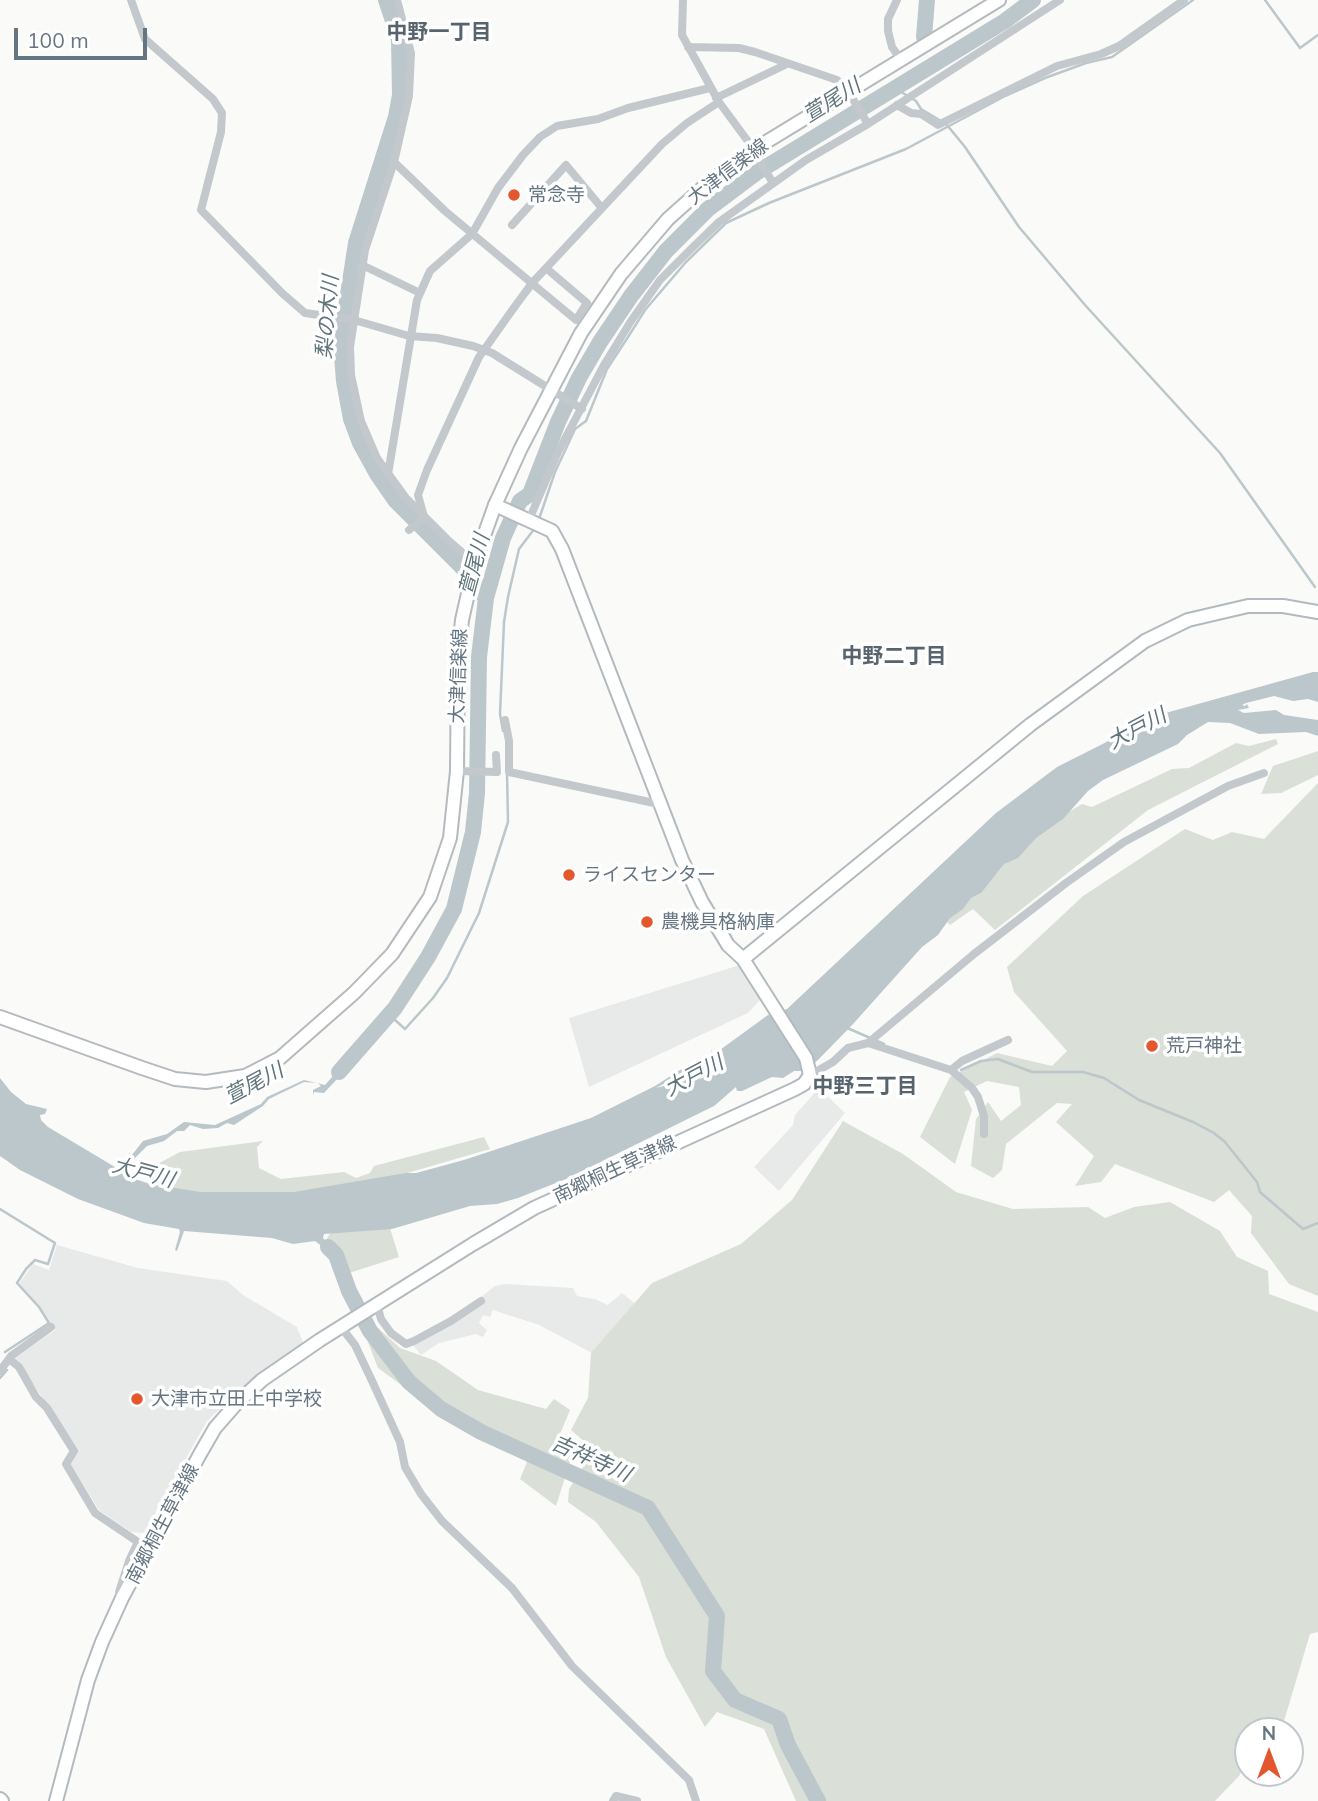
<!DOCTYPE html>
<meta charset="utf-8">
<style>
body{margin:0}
#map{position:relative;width:1318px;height:1801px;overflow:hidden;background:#fafaf8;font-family:Mulish,sans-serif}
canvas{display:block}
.north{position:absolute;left:1234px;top:1717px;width:70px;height:70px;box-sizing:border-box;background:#fff;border:2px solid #c1c8cd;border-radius:50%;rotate:0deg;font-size:19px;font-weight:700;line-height:28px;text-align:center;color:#657683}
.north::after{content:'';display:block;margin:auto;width:24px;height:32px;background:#e4572e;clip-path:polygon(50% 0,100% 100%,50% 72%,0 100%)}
.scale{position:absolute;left:14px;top:28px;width:133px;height:32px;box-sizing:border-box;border:4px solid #657683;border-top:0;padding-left:9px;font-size:21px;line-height:24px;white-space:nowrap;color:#657683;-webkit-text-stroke:5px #fff;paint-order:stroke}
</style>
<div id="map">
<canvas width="1318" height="1801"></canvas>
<div class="north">N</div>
<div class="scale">100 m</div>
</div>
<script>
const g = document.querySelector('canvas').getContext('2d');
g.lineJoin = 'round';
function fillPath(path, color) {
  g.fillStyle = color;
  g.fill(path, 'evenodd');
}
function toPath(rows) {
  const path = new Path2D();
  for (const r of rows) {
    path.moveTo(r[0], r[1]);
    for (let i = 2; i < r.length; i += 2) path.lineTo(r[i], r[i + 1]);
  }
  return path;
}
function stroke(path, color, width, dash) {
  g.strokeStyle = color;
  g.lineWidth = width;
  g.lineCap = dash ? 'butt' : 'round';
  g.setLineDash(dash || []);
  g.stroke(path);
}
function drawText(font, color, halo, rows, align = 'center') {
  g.font = font + ' Mulish,"Noto Sans JP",sans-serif';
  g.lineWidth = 7;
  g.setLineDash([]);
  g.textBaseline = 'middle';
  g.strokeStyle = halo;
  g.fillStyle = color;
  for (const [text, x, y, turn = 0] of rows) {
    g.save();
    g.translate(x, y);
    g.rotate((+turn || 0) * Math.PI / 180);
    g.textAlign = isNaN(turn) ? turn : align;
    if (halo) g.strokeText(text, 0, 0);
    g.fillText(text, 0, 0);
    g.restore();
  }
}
fillPath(toPath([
 [740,965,760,1000,748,1013,589,1087,569,1018],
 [819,1088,845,1113,779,1191,754,1167,793,1125,795,1115],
 [57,1245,138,1268,227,1281,243,1295,297,1327,304,1345,253,1378,207,1421,144,1533,131,1532,99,1510,70,1464,78,1449,15,1358,55,1330,40,1307,19,1284,33,1264,49,1270],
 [505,1284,573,1288,577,1296,595,1299,608,1305,622,1293,638,1306,594,1354,539,1325,493,1310,490,1317,483,1315,479,1323,487,1330,483,1337,476,1334,439,1343,421,1355,410,1342,476,1301,495,1286]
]), '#e8e9e9');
fillPath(toPath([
 [1276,739,1278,744,1148,810,995,930,973,909,950,925,943,918,1046,826,1082,804,1092,807,1172,769,1189,768,1236,743,1249,746],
 [1318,751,1318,775,1281,793,1261,794,1273,766],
 [1318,783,1318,1296,1289,1284,1251,1233,1252,1216,1229,1190,1214,1202,1115,1164,1101,1182,1075,1186,1094,1156,1056,1122,1072,1104,1057,1103,1006,1144,1002,1170,993,1178,971,1166,976,1119,988,1102,1001,1121,1021,1105,1019,1087,987,1081,964,1092,972,1110,955,1164,920,1137,950,1077,997,1053,1052,1066,1067,1051,1014,992,1007,967,1083,896,1185,829,1213,840,1232,832,1264,839],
 [843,1121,903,1154,956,1192,1013,1209,1088,1207,1105,1218,1134,1207,1170,1202,1220,1231,1237,1257,1268,1271,1269,1294,1318,1312,1318,1632,1310,1634,1281,1731,1248,1731,1248,1759,1239,1776,1215,1801,796,1801,764,1729,717,1712,705,1727,666,1657,639,1577,596,1522,568,1502,569,1489,594,1450,571,1430,588,1398,591,1353,652,1283,741,1244,792,1200],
 [484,1137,490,1149,380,1181,296,1194,199,1195,152,1186,150,1168,180,1152,263,1141,257,1147,259,1168,281,1179,344,1172,356,1178,370,1173,374,1166],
 [389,1225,399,1257,349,1273,336,1263,327,1238,334,1228],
 [376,1326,400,1348,436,1361,478,1390,546,1409,554,1399,570,1410,560,1434,571,1459,556,1506,520,1479,532,1450,438,1412,378,1368,366,1337]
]), '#dadfd7');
fillPath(toPath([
 [1313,672,1318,672,1318,702,1308,699,1293,701,1274,696,1246,703,1242,705,1245,706,1247,704,1249,708,1238,710,1244,713,1276,710,1284,715,1318,720,1318,736,1306,732,1259,734,1230,723,1208,722,1187,735,1178,744,1103,780,1088,791,1063,819,1036,838,1018,858,1004,864,981,893,971,898,963,909,950,918,938,935,922,947,853,1024,818,1060,804,1071,794,1071,783,1078,772,1077,742,1091,737,1091,736,1087,714,1106,566,1179,518,1198,497,1204,470,1206,392,1229,324,1234,323,1238,337,1255,341,1265,332,1254,315,1241,293,1244,272,1238,184,1231,177,1251,175,1250,180,1232,179,1229,144,1223,78,1199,20,1170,0,1156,0,1078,11,1092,26,1104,47,1109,45,1114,40,1115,41,1120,48,1127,120,1170,143,1141,167,1134,184,1122,215,1125,261,1104,267,1097,304,1080,325,1085,355,1051,352,1063,324,1093,314,1092,313,1096,313,1090,321,1086,318,1083,304,1082,269,1099,263,1106,234,1125,227,1123,218,1128,203,1129,190,1125,184,1131,177,1131,164,1141,147,1146,130,1163,126,1171,129,1177,150,1184,200,1192,294,1192,406,1173,416,1173,464,1160,591,1118,655,1086,691,1063,694,1063,687,1071,656,1088,675,1083,700,1069,702,1063,707,1061,712,1054,711,1048,713,1055,768,1015,787,1009,996,813,1057,767,1162,714]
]), '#bbc7cb');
stroke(toPath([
 [1265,0,1300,48,1318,35],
 [893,87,916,101,921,109,941,121],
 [947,125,965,147,1019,227,1085,305,1220,453,1315,587],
 [539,519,555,472,575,429,586,421,607,369,628,337,645,310,686,262,726,223,769,203,906,149,1005,96,1045,78,1086,63,1112,57,1193,0],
 [503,731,500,714,504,622,508,597,519,549,535,528],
 [387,1017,395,1020,405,1029,433,998,447,978,479,913,508,822,507,772],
 [845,1027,884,1044],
 [961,1070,981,1061,998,1059,1032,1072,1083,1072,1104,1078,1139,1100,1193,1122,1214,1133,1225,1142,1257,1182,1260,1192,1303,1229,1318,1223],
 [0,1209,55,1243,48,1264,35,1260,26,1269,17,1283,39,1307,49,1323,5,1352],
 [0,1378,7,1370]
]), '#bbc7cb', 2.5);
stroke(toPath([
 [386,0,399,39,400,95,396,117,356,243,343,327,342,356,344,381,351,419,360,443,377,474,395,500,461,566,486,598],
 [924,37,927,0],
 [339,1072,395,1008,428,957,454,909,473,832,477,793,479,657,486,598,503,538,520,501,530,494,558,422,579,378,600,342,631,296,666,251,708,209,756,173,1005,21,1033,0],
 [328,1247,336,1255,349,1291,370,1331,409,1382,441,1409,481,1432,648,1508,717,1616,713,1671,735,1700,779,1719,788,1745,818,1801]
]), '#bbc7cb', 16);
const secondary = toPath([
 [743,959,1030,725,1145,641,1188,620,1248,606,1283,606,1318,612],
 [0,1799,2,1801],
 [56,1801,88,1680,102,1642,122,1598,200,1454,215,1428,236,1404,262,1380,320,1340,473,1244,534,1208,795,1089,804,1084,810,1075,806,1058,743,959,728,945,702,902,682,860,562,549,552,531,495,505]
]);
const primary = toPath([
 [0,1017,142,1068,175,1079,206,1082,245,1076,280,1058,354,993,392,954,430,897,450,838,457,771,458,662,462,620,476,558,495,505,521,448,581,333,621,274,668,219,707,184,753,150,999,0]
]);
stroke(secondary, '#b3babf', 16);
stroke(primary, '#b5babe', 16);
stroke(toPath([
 [131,0,145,39,213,99,222,113,221,132,201,210,282,293,305,313,354,320,409,336,437,338,473,346,492,353,582,409],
 [397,0,411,53,409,96,394,162,365,250,350,347,351,375,361,421,377,458,406,498,449,541,464,554,476,558],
 [683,0,682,35,719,102,747,140,773,183],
 [897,0,888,19,888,31,892,47,901,60],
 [688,47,739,48,755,52,837,80,848,91,868,124],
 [716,98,787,64],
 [897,105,911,113,921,114,938,125,1057,66,1101,54,1119,46,1184,0],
 [394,162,445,211,576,320,587,303,546,268],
 [512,225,566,165,601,207],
 [362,265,420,293],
 [388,474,417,300,430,271,472,234,498,188,523,155,540,137,557,126,598,119,628,108,710,88],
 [423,513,418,495,427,470,479,357,513,309,533,282,662,144,687,123,719,102],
 [529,520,558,452,604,365,631,321,660,280,692,248,719,222,806,160,868,124,1060,0],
 [409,530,425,517],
 [505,720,509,741,509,772,659,804],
 [457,771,497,772,496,755],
 [868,1043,951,1070,962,1061,1008,1040],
 [951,1070,972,1088,978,1097,984,1116,984,1134],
 [810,1075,833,1062,848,1048,868,1043,874,1038,974,954,1066,883,1124,842,1228,786,1264,773],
 [377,1304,381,1319,391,1333,406,1344,414,1341,451,1321,481,1301],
 [341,1327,355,1345,373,1383,400,1442,405,1467,421,1494,442,1521,512,1588,572,1666,689,1780,696,1801],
 [9,1359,19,1367,36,1397,47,1408,74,1451,66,1464,95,1513,138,1542,129,1561,119,1592,121,1595],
 [0,1371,11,1356,51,1327],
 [613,1801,616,1796,637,1801]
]), '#c3c8cc', 8);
stroke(secondary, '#fff', 12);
stroke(primary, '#fff', 12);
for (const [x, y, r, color] of [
 [514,195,7,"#e4572e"],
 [569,875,7,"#e4572e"],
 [647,922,7,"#e4572e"],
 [1152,1046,7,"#e4572e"],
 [137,1399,7,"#e4572e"]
]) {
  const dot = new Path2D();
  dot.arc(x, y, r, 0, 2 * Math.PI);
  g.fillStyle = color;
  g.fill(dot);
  stroke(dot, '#fff', 2.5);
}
drawText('19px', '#657683', '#fff', [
 ["大津信楽線",728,172,-37],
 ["大津信楽線",459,676,-88],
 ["南郷桐生草津線",615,1170,-25],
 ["南郷桐生草津線",163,1524,-62]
]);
drawText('19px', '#657683', '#fff', [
 ["常念寺",528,195],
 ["ライスセンター",583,875],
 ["農機具格納庫",661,922],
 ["荒戸神社",1166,1046],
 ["大津市立田上中学校",151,1399]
], 'left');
drawText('bold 21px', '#57646e', '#fff', [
 ["中野一丁目",439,33],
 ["中野二丁目",894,657],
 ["中野三丁目",865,1087]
]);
drawText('italic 21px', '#60757c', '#fff', [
 ["萱尾川",832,101,-32],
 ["梨の木川",328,317,-85],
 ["萱尾川",475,565,-75],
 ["大戸川",1137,729,-28],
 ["大戸川",694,1076,-28],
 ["萱尾川",254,1084,-28],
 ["大戸川",143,1173,15],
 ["吉祥寺川",591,1459,24]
]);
</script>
